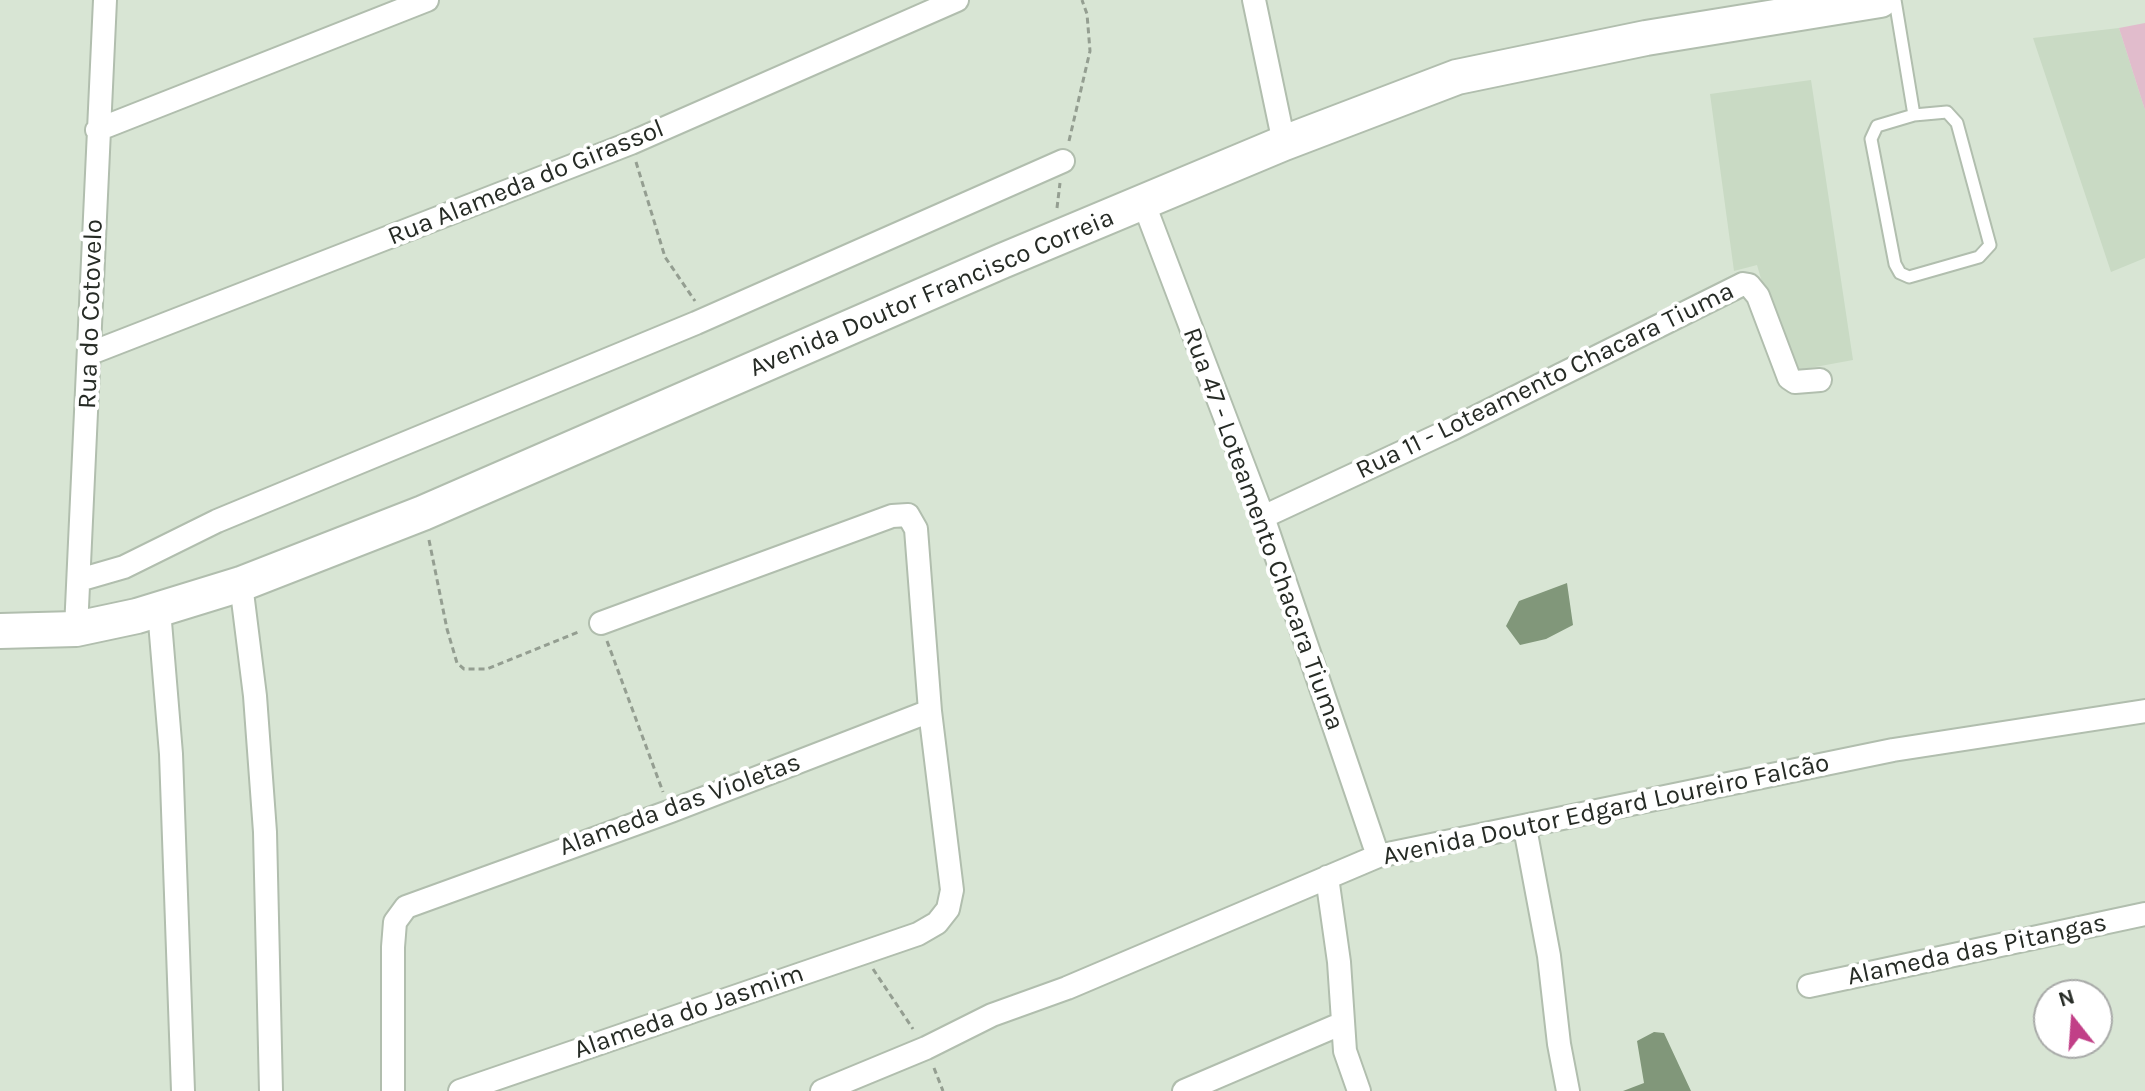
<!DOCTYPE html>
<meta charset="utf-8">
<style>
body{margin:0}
#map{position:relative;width:2145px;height:1091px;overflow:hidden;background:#d8e5d4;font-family:Karla,sans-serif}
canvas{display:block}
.north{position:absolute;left:2033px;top:979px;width:80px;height:80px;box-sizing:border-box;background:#fff;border:2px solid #a8aaa8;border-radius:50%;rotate:343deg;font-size:22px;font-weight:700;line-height:32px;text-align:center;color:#262b25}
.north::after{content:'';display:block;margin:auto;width:28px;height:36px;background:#c13f87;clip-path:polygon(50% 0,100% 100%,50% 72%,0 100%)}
</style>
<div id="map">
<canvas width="2145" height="1091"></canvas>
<div class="north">N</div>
</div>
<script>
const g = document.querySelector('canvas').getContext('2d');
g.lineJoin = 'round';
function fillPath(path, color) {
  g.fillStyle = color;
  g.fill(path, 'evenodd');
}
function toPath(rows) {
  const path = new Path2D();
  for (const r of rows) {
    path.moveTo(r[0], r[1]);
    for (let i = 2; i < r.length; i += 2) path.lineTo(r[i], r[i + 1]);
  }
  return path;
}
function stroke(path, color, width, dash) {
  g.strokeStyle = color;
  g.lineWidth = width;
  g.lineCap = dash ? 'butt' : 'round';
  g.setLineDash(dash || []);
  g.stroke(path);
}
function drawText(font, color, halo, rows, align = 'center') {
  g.font = font + ' Karla,sans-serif';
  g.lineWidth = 8;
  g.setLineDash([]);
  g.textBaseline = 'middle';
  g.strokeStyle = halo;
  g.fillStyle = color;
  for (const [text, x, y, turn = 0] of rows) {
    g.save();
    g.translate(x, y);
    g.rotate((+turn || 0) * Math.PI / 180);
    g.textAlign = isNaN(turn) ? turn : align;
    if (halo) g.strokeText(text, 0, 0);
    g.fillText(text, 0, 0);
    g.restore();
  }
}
fillPath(toPath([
 [2119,28,2145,110,2145,258,2111,272,2033,38],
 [1811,80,1853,360,1788,372,1757,265,1734,271,1710,94]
]), '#c9dac4');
fillPath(toPath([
 [2145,23,2145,110,2119,28]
]), '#e1bccc');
fillPath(toPath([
 [1567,583,1573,625,1546,639,1520,645,1506,626,1519,601],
 [1654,1032,1664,1033,1691,1091,1623,1091,1644,1083,1637,1041]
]), '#81977a');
const service = toPath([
 [1895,0,1914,115,1877,126,1871,139,1895,264,1900,273,1909,277,1979,257,1990,245,1957,123,1947,112,1914,115]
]);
const minor = toPath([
 [1254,0,1284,143],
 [97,130,427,0],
 [1144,204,1263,517,1378,856],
 [91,353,631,143,957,0],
 [1263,517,1450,430,1743,284,1749,285,1758,296,1789,378,1795,382,1820,380],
 [79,580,124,567,217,521,696,323,1063,161],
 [241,584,255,696,265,832,271,1091],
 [159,610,171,754,183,1091],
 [76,629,105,0],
 [1525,828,1549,956,1559,1044,1568,1091],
 [1327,877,1339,962,1345,1051,1359,1091],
 [1809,986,2145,914],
 [393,1091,393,947,395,922,406,907,671,811,930,711],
 [460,1091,918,934,937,923,948,909,952,890,930,711,916,529,908,515,892,516,601,623],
 [822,1091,926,1048,992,1015,1067,988,1378,856,1893,750,2145,711],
 [1184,1091,1343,1023]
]);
const primary = toPath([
 [0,631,76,629,137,616,241,584,423,513,1002,261,1284,143,1457,77,1646,38,1880,0]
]);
stroke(service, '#b1beae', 15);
stroke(minor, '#b1beae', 26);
stroke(primary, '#b1beae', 38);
stroke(toPath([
 [1069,141,1090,51,1087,14,1082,0],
 [636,162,665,257,695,301],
 [1057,208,1060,183],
 [429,540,447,629,457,663,464,669,487,669,581,631],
 [607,641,663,792],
 [873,969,913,1029],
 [934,1068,943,1091]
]), '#949e91', 3, [6, 4]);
stroke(service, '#fff', 11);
stroke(minor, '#fff', 22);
stroke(primary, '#fff', 34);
drawText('26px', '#262b25', '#fff', [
 ["Rua Alameda do Girassol",526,183,-22],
 ["Avenida Doutor Francisco Correia",932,293,-23],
 ["Rua do Cotovelo",91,314,-88],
 ["Rua 11 - Loteamento Chacara Tiuma",1545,381,-26],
 ["Rua 47 - Loteamento Chacara Tiuma",1263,529,70],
 ["Alameda das Violetas",680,805,-20],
 ["Avenida Doutor Edgard Loureiro Falcão",1606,810,-12],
 ["Alameda das Pitangas",1977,950,-12],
 ["Alameda do Jasmim",689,1012,-19]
]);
</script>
